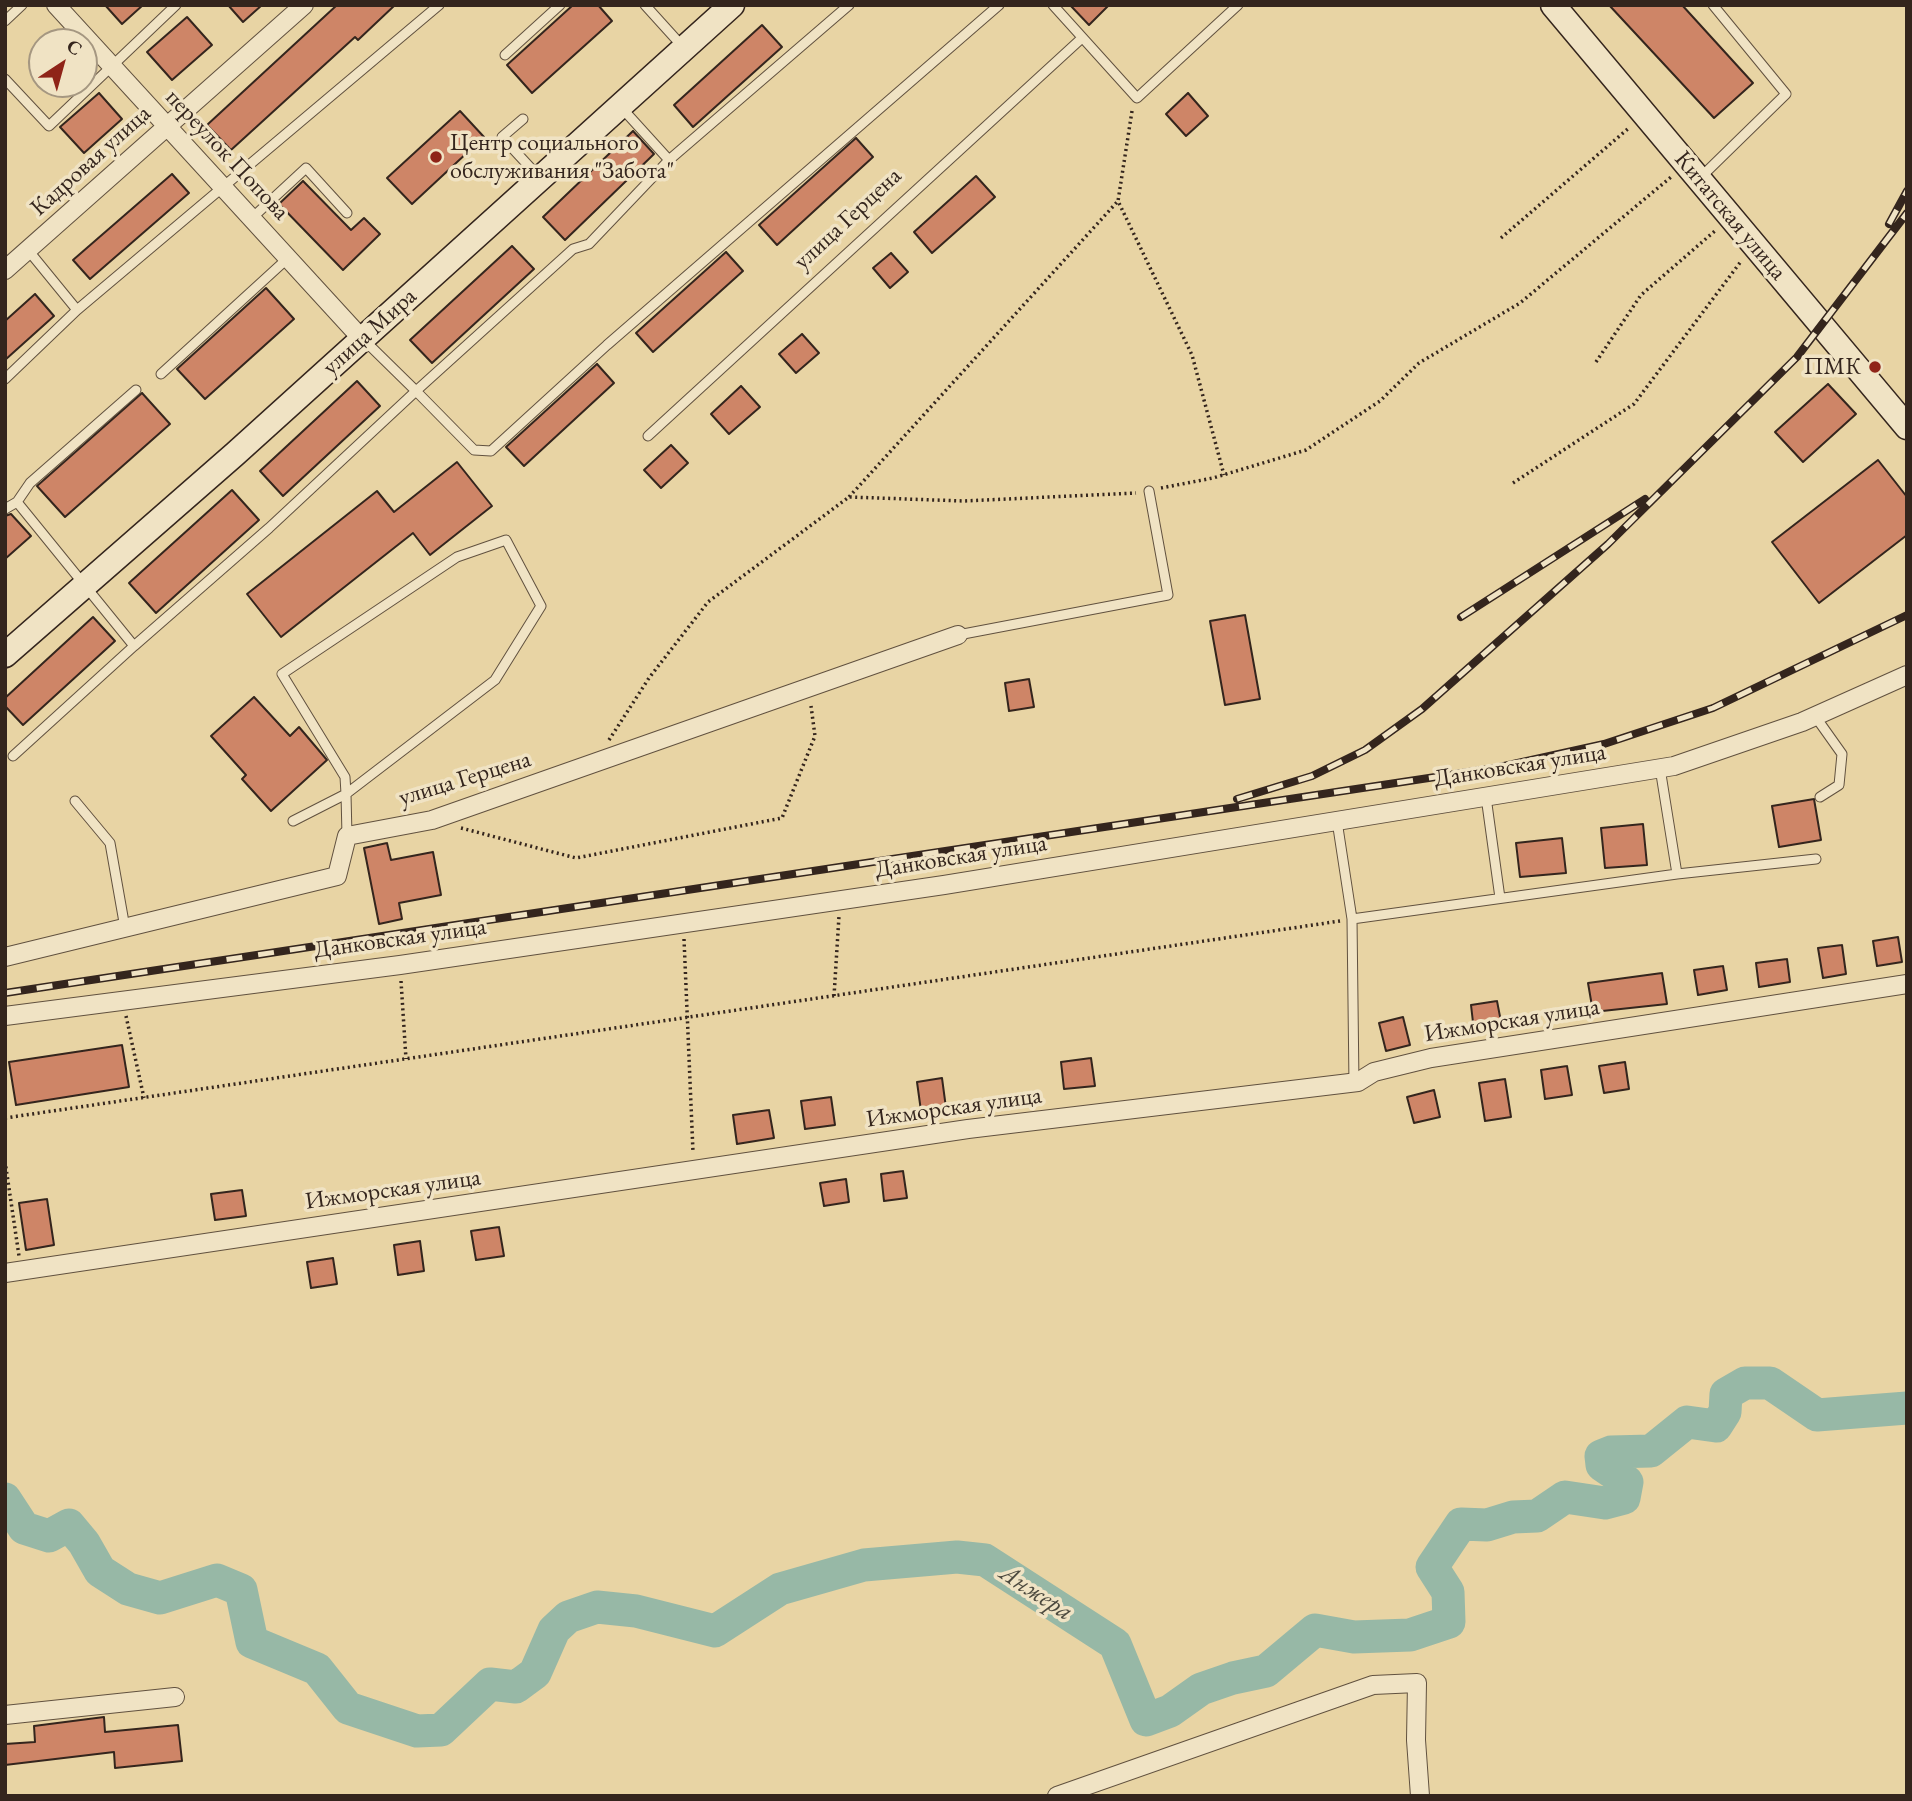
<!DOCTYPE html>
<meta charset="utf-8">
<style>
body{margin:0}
#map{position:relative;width:1912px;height:1801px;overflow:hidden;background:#e8d4a4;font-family:"EB Garamond",serif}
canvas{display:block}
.frame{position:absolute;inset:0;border:7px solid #34251d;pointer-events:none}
.north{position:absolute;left:28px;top:28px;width:70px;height:70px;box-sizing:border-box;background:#f0e3c4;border:2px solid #a59781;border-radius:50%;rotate:36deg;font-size:19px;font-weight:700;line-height:28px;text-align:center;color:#34251d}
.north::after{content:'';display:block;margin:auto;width:24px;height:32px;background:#8f2418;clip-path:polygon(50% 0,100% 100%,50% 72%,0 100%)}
</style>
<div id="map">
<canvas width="1912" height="1801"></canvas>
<div class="frame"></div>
<div class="north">С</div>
</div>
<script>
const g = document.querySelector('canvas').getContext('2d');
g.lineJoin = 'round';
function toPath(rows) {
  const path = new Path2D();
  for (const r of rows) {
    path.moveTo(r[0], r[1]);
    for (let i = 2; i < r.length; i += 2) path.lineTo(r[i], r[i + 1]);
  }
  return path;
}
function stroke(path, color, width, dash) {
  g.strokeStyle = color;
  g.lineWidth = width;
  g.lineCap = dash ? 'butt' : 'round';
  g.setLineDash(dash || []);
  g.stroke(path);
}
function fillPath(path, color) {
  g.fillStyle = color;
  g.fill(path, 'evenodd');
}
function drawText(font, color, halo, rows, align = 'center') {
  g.font = font + ' "EB Garamond",serif';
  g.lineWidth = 7;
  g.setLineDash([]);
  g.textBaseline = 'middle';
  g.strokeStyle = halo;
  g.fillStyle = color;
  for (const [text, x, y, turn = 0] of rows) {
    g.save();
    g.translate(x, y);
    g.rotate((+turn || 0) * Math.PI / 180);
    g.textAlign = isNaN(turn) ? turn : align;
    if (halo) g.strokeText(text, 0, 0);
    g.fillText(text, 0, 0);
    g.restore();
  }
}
stroke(toPath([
 [5,1499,24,1528,49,1536,69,1525,84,1543,100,1571,128,1589,160,1598,217,1580,241,1590,252,1642,317,1669,348,1708,417,1731,441,1730,490,1684,516,1687,535,1673,554,1630,568,1617,597,1607,636,1611,715,1631,780,1589,864,1565,957,1557,985,1560,1115,1644,1146,1720,1170,1711,1201,1689,1233,1678,1266,1671,1315,1630,1354,1637,1410,1635,1449,1622,1448,1592,1432,1567,1461,1524,1487,1525,1513,1517,1537,1516,1565,1497,1605,1503,1624,1498,1627,1482,1602,1465,1601,1456,1611,1452,1651,1451,1687,1422,1716,1426,1725,1412,1726,1394,1745,1383,1770,1383,1817,1415,1907,1408]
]), '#97b8a6', 33);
const building = toPath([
 [105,5,143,5,122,24,105,5],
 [228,5,262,5,243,22,228,5],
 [337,5,395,5,358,40,355,37,231,150,207,125,337,5],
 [573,5,598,5,612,21,532,93,507,65,573,5],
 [1070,5,1109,5,1089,25,1070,5],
 [1609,5,1682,5,1753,83,1714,118,1609,5],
 [187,17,212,45,172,80,147,52,187,17],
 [762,25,782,47,693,127,674,105,762,25],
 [99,93,122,119,84,153,60,127,99,93],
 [1188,93,1208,116,1186,136,1166,114,1188,93],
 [460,111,484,137,412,204,387,178,460,111],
 [633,131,654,154,565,240,543,217,633,131],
 [856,138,873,157,777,245,759,225,856,138],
 [172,174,189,193,90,279,73,260,172,174],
 [976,176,995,197,932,253,914,232,976,176],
 [303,181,351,230,364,218,380,234,343,270,279,204,303,181],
 [512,246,534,269,432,363,410,340,512,246],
 [726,252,743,271,653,352,636,333,726,252],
 [891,253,908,272,890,288,873,268,891,253],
 [266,288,294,319,205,399,177,369,266,288],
 [35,294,54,316,5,360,5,321,35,294],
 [802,334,819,353,796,373,779,354,802,334],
 [597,364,614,383,524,466,506,447,597,364],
 [357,381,380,406,283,496,260,471,357,381],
 [1828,384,1856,414,1803,462,1775,432,1828,384],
 [741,386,760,407,729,434,711,414,741,386],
 [142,393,170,424,65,517,37,486,142,393],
 [671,445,688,463,661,488,644,470,671,445],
 [1878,460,1907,497,1907,535,1819,603,1772,542,1878,460],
 [457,462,492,506,430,555,413,533,281,637,247,594,377,491,394,512,457,462],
 [232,490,259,520,156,613,129,583,232,490],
 [11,514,31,536,5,559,5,516,11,514],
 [1245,615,1260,699,1225,705,1210,621,1245,615],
 [93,617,115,641,23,725,5,706,5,698,93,617],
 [1029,679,1034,707,1009,711,1005,683,1029,679],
 [254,697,290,736,299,727,327,760,271,811,242,779,246,775,211,736,254,697],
 [1814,799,1821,840,1779,847,1772,806,1814,799],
 [1643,824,1647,865,1605,868,1601,828,1643,824],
 [1562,838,1566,873,1520,877,1516,843,1562,838],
 [387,843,391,860,433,852,441,895,399,903,402,919,379,924,364,848,387,843],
 [1898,937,1902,962,1877,966,1873,941,1898,937],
 [1842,945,1846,974,1823,978,1818,948,1842,945],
 [1787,959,1790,982,1759,987,1756,963,1787,959],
 [1723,966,1727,990,1698,995,1694,970,1723,966],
 [1662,973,1667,1004,1593,1012,1588,983,1662,973],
 [1497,1001,1502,1027,1474,1031,1471,1005,1497,1001],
 [1403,1017,1410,1045,1386,1051,1379,1023,1403,1017],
 [122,1045,129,1087,16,1105,9,1062,122,1045],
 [1091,1058,1095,1086,1064,1089,1061,1062,1091,1058],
 [1625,1062,1629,1089,1604,1093,1599,1066,1625,1062],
 [1567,1066,1572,1095,1545,1099,1541,1070,1567,1066],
 [942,1078,946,1108,921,1111,917,1082,942,1078],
 [1505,1079,1511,1117,1485,1121,1479,1083,1505,1079],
 [1434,1090,1440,1117,1414,1123,1407,1097,1434,1090],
 [831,1097,835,1125,805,1129,801,1101,831,1097],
 [769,1110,774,1138,737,1144,733,1115,769,1110],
 [903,1171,907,1198,884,1201,881,1174,903,1171],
 [846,1179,849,1202,824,1206,820,1183,846,1179],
 [242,1190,246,1216,215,1220,211,1194,242,1190],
 [47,1199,54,1245,26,1250,19,1203,47,1199],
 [499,1227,504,1256,476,1260,471,1231,499,1227],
 [420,1241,424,1271,398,1275,394,1245,420,1241],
 [333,1258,337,1284,311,1288,307,1262,333,1258],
 [104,1717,105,1732,178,1725,182,1761,115,1768,114,1752,5,1765,5,1744,35,1742,34,1726,104,1717]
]);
fillPath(building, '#ce8567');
stroke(building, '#34251d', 2);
const lane = toPath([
 [645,5,683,47],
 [1053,5,1137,98,1238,5],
 [5,21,22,5],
 [505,55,560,5],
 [5,79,49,126,176,5],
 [523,119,502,137,539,177],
 [669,160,849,5],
 [1700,178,1786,94,1713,5],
 [252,218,306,168,347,213],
 [28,250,77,310,439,5],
 [364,340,416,391,573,249,589,244,669,160,620,106],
 [161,374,288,258],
 [5,379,77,310],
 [648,436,1082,38],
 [5,509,17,502],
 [958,635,1168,595,1149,491],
 [134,646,269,528,416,391,474,450,491,451,607,345,999,5],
 [1815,716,1842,754,1839,785,1820,797],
 [13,756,134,646,17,502,30,483,136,390],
 [1486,797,1500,898],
 [75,801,110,843,125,928],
 [293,821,346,794,495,680,541,606,506,540,457,557,282,674,345,777,346,794,347,836],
 [1337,821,1352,919,1677,874,1660,768],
 [1677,874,1816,859],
 [1352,919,1354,1085]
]);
const street = toPath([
 [56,5,362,339],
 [5,270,304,5],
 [5,957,337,876,347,836,432,820,958,635],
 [5,1016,400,965,944,885,1674,766,1802,722,1907,675],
 [5,1273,968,1129,1358,1082,1374,1072,1431,1058,1907,984],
 [5,1715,175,1697],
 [1057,1796,1373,1685,1417,1683,1416,1740,1420,1796]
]);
const secondary = toPath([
 [1553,5,1907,427],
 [5,655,235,454,732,5]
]);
stroke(lane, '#61513f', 11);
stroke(street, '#61513f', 20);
stroke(secondary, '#34251d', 27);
stroke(toPath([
 [1132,111,1118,201,1192,355,1224,475],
 [1501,238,1630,127],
 [1596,362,1641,295,1716,230],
 [1513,483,1634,404,1742,260],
 [1161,488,1213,478,1306,450,1380,401,1419,363,1520,303,1671,177],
 [849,497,1118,201],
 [609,740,649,678,708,602,849,497,964,501,1136,493],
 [461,828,576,858,782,818,815,736,811,706],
 [684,939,693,1152],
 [401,981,406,1059],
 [834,996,839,916],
 [126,1016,144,1098],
 [5,1118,1340,921],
 [5,1161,19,1256]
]), '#34251d', 3.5, [2, 3.5]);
stroke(lane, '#f0e3c4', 9);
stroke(street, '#f0e3c4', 18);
stroke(secondary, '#f0e3c4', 24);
const rail = toPath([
 [1889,224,1907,191],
 [1461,617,1645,499],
 [1237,799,1312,776,1365,750,1422,709,1608,544,1797,357,1907,213],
 [5,993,1495,768,1604,744,1713,708,1907,615]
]);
stroke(rail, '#34251d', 8);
stroke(rail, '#f0e3c4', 5, [16]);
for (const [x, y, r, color] of [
 [436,157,7,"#8f2418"],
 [1875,367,7,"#8f2418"]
]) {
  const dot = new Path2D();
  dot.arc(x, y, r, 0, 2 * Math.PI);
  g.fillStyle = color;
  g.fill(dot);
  stroke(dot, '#f0e3c4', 2.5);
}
drawText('24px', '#34251d', '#f0e3c4', [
 ["Центр социального",450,143],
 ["обслуживания \"Забота\"",450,171],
 ["ПМК",1861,367,"right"]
], 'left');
drawText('24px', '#34251d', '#f0e3c4', [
 ["переулок Попова",227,155,47],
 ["Кадровая улица",91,161,-42],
 ["Китатская улица",1730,216,50],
 ["улица Герцена",848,219,-43],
 ["улица Мира",370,332,-42],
 ["Данковская улица",1520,766,-9],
 ["улица Герцена",465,779,-17],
 ["Данковская улица",961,857,-9],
 ["Данковская улица",400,939,-8],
 ["Ижморская улица",1512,1021,-9],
 ["Ижморская улица",954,1108,-8],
 ["Ижморская улица",393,1190,-8]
]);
drawText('italic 26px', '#4d4a3f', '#f0e3c4', [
 ["Анжера",1036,1593,33]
]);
</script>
